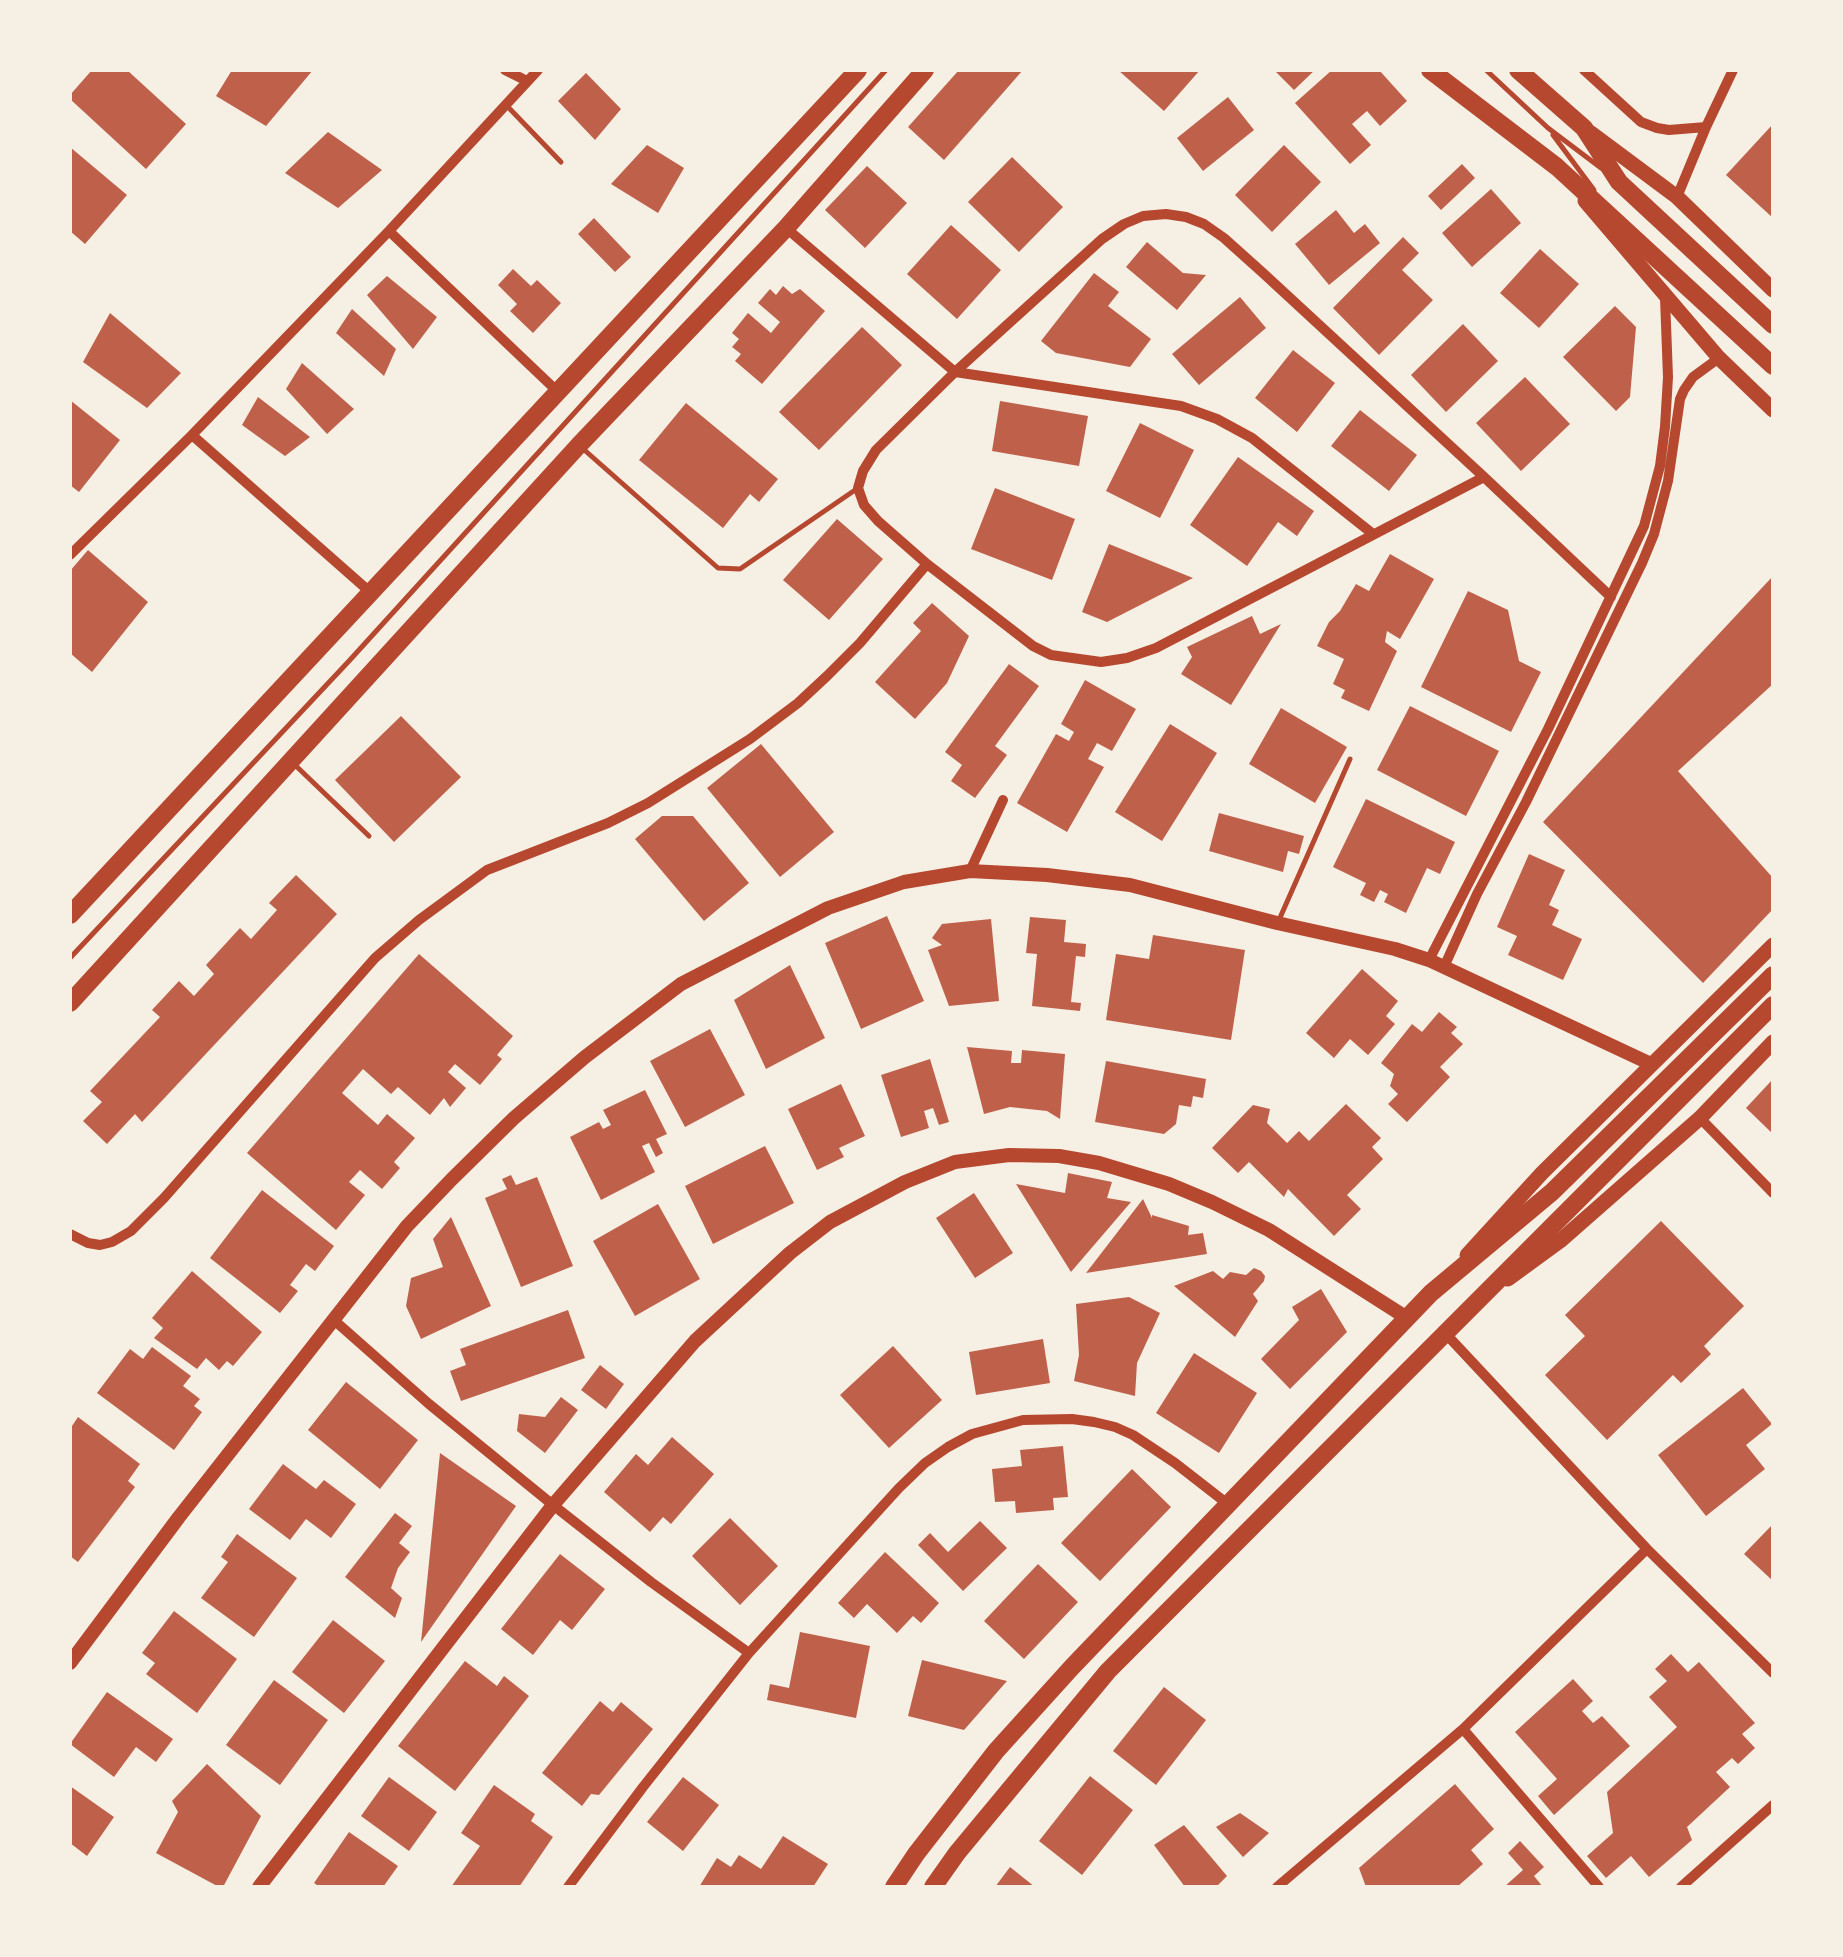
<!DOCTYPE html>
<style>
body{margin:0}
#map{position:relative;width:1843px;height:1957px;overflow:hidden;background:#f6efe4;font-family:"Fira Sans",sans-serif}
canvas{display:block}
.frame{position:absolute;inset:0;border:72px solid #f6efe4;pointer-events:none}
</style>
<div id="map">
<canvas width="1843" height="1957"></canvas>
<div class="frame"></div>
</div>
<script>
const g = document.querySelector('canvas').getContext('2d');
g.lineJoin = 'round';
function fillPath(path, color) {
  g.fillStyle = color;
  g.fill(path, 'evenodd');
}
function toPath(rows) {
  const path = new Path2D();
  for (const r of rows) {
    path.moveTo(r[0], r[1]);
    for (let i = 2; i < r.length; i += 2) path.lineTo(r[i], r[i + 1]);
  }
  return path;
}
function stroke(path, color, width, dash) {
  g.strokeStyle = color;
  g.lineWidth = width;
  g.lineCap = dash ? 'butt' : 'round';
  g.setLineDash(dash || []);
  g.stroke(path);
}
fillPath(toPath([
 [92,70,127,70,186,124,146,169,70,99,70,95],
 [232,70,313,70,266,126,216,96],
 [959,70,1023,70,944,160,908,127],
 [1118,70,1200,70,1164,111],
 [1274,70,1315,70,1294,90],
 [1332,70,1379,70,1407,101,1380,126,1367,111,1352,124,1371,145,1350,164,1295,103],
 [586,73,621,109,595,140,558,101],
 [1228,97,1254,130,1203,171,1177,138],
 [1773,124,1773,218,1726,175],
 [328,132,382,170,338,208,285,173],
 [647,145,684,168,658,213,611,184],
 [1284,145,1321,182,1272,232,1235,195],
 [70,147,127,195,85,244,70,231],
 [1012,157,1063,207,1019,252,968,202],
 [1462,164,1475,178,1441,210,1428,196],
 [867,166,907,203,865,248,825,210],
 [1491,189,1521,223,1472,267,1442,233],
 [1336,210,1354,233,1365,224,1380,243,1329,285,1295,244],
 [594,218,631,257,615,272,578,234],
 [951,225,1001,270,957,319,907,274],
 [1403,237,1419,253,1402,270,1433,300,1379,355,1333,308],
 [1147,242,1183,273,1206,275,1177,310,1126,267],
 [1540,249,1579,284,1539,328,1500,293],
 [513,269,531,286,537,280,561,303,533,333,510,311,517,304,498,285],
 [1094,273,1119,292,1108,306,1151,339,1130,367,1056,353,1041,341],
 [387,276,437,317,413,349,367,295],
 [783,286,792,294,800,289,825,311,762,384,735,361,741,354,732,347,739,339,732,333,748,313,771,333,780,322,758,303,770,289,776,295],
 [1240,297,1266,328,1199,385,1172,354],
 [1615,306,1636,327,1630,397,1616,411,1563,357],
 [352,309,396,349,384,376,336,333],
 [110,313,181,373,147,408,83,362],
 [1463,324,1498,361,1446,412,1411,375],
 [862,327,902,365,819,450,779,412],
 [1293,350,1335,383,1297,432,1255,398],
 [302,363,354,409,327,434,286,389],
 [1525,377,1570,424,1521,471,1476,423],
 [258,397,310,437,285,456,242,425],
 [70,400,120,440,79,492,70,485],
 [1000,401,1088,416,1079,466,992,451],
 [686,403,778,479,759,502,750,494,723,528,639,460],
 [1360,410,1417,455,1389,491,1331,446],
 [1140,423,1194,450,1160,518,1106,491],
 [1238,457,1314,511,1297,536,1278,522,1247,566,1190,525],
 [995,488,1075,519,1052,580,971,549],
 [837,519,883,559,829,620,783,580],
 [1109,544,1193,578,1107,622,1082,612],
 [88,550,148,602,92,672,70,653,70,571],
 [1390,554,1434,579,1400,639,1387,631,1385,642,1397,651,1369,711,1341,698,1345,690,1333,684,1344,659,1317,646,1329,622,1340,611,1356,584,1369,591],
 [1773,576,1773,684,1678,771,1773,878,1773,909,1703,983,1543,822],
 [1468,591,1508,610,1519,661,1541,672,1511,732,1421,687],
 [932,603,969,636,947,683,915,719,875,682,921,631,913,623],
 [1252,616,1260,634,1281,624,1231,705,1181,674,1192,657,1187,647],
 [1009,664,1039,686,995,746,1007,755,975,798,951,781,962,765,945,752],
 [1085,680,1136,709,1112,751,1097,743,1088,759,1104,767,1067,832,1017,803,1056,734,1069,741,1074,732,1061,724],
 [1410,706,1499,751,1466,816,1377,770],
 [1281,708,1347,747,1315,803,1249,764],
 [401,716,461,777,394,842,335,780],
 [1170,724,1217,753,1162,841,1115,812],
 [761,744,834,832,780,877,707,788],
 [1366,799,1455,842,1440,874,1427,868,1406,913,1384,902,1388,894,1380,890,1374,902,1360,895,1366,883,1333,867],
 [1219,813,1304,836,1299,854,1288,851,1283,872,1209,851],
 [662,816,693,816,749,883,704,921,635,839],
 [1529,854,1565,870,1549,905,1559,910,1552,925,1582,939,1563,980,1508,955,1517,936,1497,927],
 [296,875,337,914,142,1122,135,1114,107,1144,83,1121,102,1102,90,1091,160,1017,152,1010,179,981,194,996,214,974,206,965,240,928,251,939,277,910,269,903],
 [887,916,924,1001,861,1029,825,943],
 [1030,917,1066,920,1064,942,1086,944,1085,957,1076,956,1071,1002,1081,1003,1080,1011,1032,1006,1037,954,1026,953],
 [991,919,999,1001,949,1006,928,950,942,945,932,938,942,924],
 [1153,935,1245,950,1231,1040,1106,1020,1116,954,1149,959],
 [419,954,513,1036,497,1055,502,1059,480,1085,455,1064,448,1072,466,1088,450,1107,444,1098,430,1115,398,1087,391,1094,363,1069,342,1093,378,1125,387,1114,415,1138,394,1162,400,1168,382,1189,360,1170,349,1182,365,1195,336,1230,247,1153],
 [790,965,825,1038,766,1069,734,1000],
 [1362,969,1398,1001,1386,1016,1395,1024,1368,1055,1350,1039,1334,1058,1306,1033],
 [1439,1012,1457,1027,1451,1033,1463,1044,1440,1067,1450,1077,1407,1122,1388,1104,1398,1094,1390,1086,1394,1074,1381,1063,1412,1024,1422,1032],
 [710,1029,745,1095,685,1127,650,1061],
 [967,1047,1012,1051,1011,1063,1021,1063,1022,1050,1065,1054,1060,1119,1047,1111,1010,1107,984,1114],
 [930,1059,949,1122,939,1125,933,1108,924,1111,929,1128,901,1137,881,1075],
 [1106,1061,1206,1079,1203,1098,1193,1096,1191,1107,1179,1105,1176,1124,1164,1134,1095,1122],
 [1773,1079,1773,1134,1746,1108],
 [841,1084,865,1136,839,1148,844,1157,817,1170,788,1109],
 [645,1090,667,1134,656,1139,663,1153,656,1157,649,1143,642,1146,655,1172,601,1200,570,1137,599,1122,603,1129,611,1125,603,1110],
 [1346,1104,1381,1138,1372,1147,1383,1159,1347,1195,1361,1209,1334,1236,1288,1189,1284,1197,1249,1162,1238,1173,1212,1148,1253,1105,1270,1109,1267,1123,1287,1143,1299,1131,1309,1141],
 [765,1146,794,1203,713,1244,685,1186],
 [1068,1173,1112,1182,1107,1198,1131,1202,1071,1272,1016,1184,1065,1193],
 [511,1175,516,1185,537,1177,573,1266,521,1287,485,1198,507,1189,502,1179],
 [262,1190,334,1246,315,1271,306,1264,290,1285,298,1291,280,1313,210,1258],
 [974,1193,1013,1253,975,1278,936,1218],
 [1143,1199,1152,1218,1152,1215,1189,1226,1188,1235,1203,1233,1207,1254,1086,1273],
 [658,1204,700,1279,635,1316,593,1241],
 [451,1217,491,1306,421,1339,406,1306,411,1278,443,1267,433,1239],
 [1661,1221,1744,1306,1704,1346,1711,1354,1681,1383,1673,1375,1607,1440,1545,1375,1585,1336,1565,1315],
 [1254,1268,1261,1271,1265,1276,1264,1281,1253,1294,1258,1301,1235,1337,1174,1286,1213,1271,1223,1279,1230,1272,1246,1275],
 [192,1271,262,1332,233,1366,227,1361,219,1370,206,1358,197,1369,154,1338,163,1328,152,1318],
 [1321,1289,1347,1332,1290,1389,1261,1359,1299,1320,1292,1307],
 [1129,1297,1160,1313,1137,1363,1135,1396,1074,1381,1079,1355,1076,1304],
 [568,1310,585,1358,461,1401,450,1371,466,1365,460,1349],
 [1043,1339,1050,1383,976,1395,969,1352],
 [893,1346,942,1400,889,1448,840,1395],
 [152,1347,191,1376,183,1386,200,1399,194,1406,202,1412,174,1450,97,1393,130,1349,143,1359],
 [1194,1353,1257,1393,1219,1453,1156,1413],
 [600,1365,624,1384,606,1409,581,1390],
 [346,1382,418,1440,380,1489,308,1430],
 [1743,1388,1772,1424,1746,1445,1765,1469,1706,1516,1658,1455],
 [561,1397,578,1410,545,1453,517,1431,519,1414,545,1417],
 [78,1417,140,1464,128,1481,135,1487,78,1562,70,1556,70,1429],
 [672,1437,714,1474,671,1524,663,1517,650,1532,604,1492,636,1454,648,1465],
 [1063,1446,1068,1497,1053,1498,1054,1510,1016,1513,1015,1501,995,1502,992,1469,1022,1466,1020,1450],
 [440,1453,516,1506,421,1642],
 [283,1464,316,1489,324,1480,356,1504,331,1538,306,1519,290,1540,249,1509],
 [1132,1469,1171,1507,1100,1581,1061,1543],
 [395,1513,412,1526,399,1543,410,1552,398,1568,391,1588,402,1598,395,1618,345,1577],
 [730,1518,778,1566,740,1605,692,1556],
 [980,1521,1007,1548,963,1591,918,1545,930,1533,948,1552],
 [1773,1524,1773,1581,1744,1554],
 [237,1534,297,1578,254,1637,201,1598,228,1562,221,1557],
 [885,1552,939,1603,921,1623,913,1616,897,1633,867,1604,854,1618,838,1603],
 [560,1554,605,1589,572,1630,560,1620,533,1655,501,1629],
 [1038,1564,1078,1602,1024,1659,984,1621],
 [174,1611,237,1659,197,1713,146,1674,155,1663,142,1653],
 [333,1620,385,1661,344,1713,292,1672],
 [800,1632,870,1646,856,1718,767,1700,770,1684,789,1688],
 [1671,1654,1688,1672,1699,1662,1755,1723,1742,1734,1755,1748,1738,1764,1732,1758,1716,1772,1730,1787,1687,1827,1692,1840,1649,1877,1631,1856,1606,1878,1587,1856,1613,1833,1607,1792,1677,1727,1649,1697,1667,1681,1655,1669],
 [922,1660,1007,1681,964,1730,908,1716],
 [465,1661,497,1686,504,1676,529,1696,455,1791,398,1746],
 [1573,1679,1593,1701,1582,1711,1593,1723,1602,1716,1630,1746,1554,1815,1538,1796,1557,1779,1515,1732],
 [274,1680,328,1720,280,1785,226,1745],
 [1164,1687,1206,1720,1156,1785,1113,1751],
 [107,1692,173,1739,156,1762,136,1747,114,1777,70,1744],
 [600,1701,613,1712,621,1702,653,1729,599,1795,591,1794,582,1806,542,1773],
 [207,1764,261,1816,223,1887,219,1887,156,1853,178,1812,172,1801],
 [1090,1776,1133,1810,1082,1875,1039,1841],
 [389,1777,437,1812,409,1851,361,1816],
 [683,1777,719,1805,683,1851,647,1822],
 [1455,1784,1494,1829,1471,1850,1483,1864,1457,1887,1366,1887,1359,1868],
 [494,1785,535,1814,531,1821,553,1837,519,1887,451,1887,480,1846,461,1833],
 [70,1786,114,1817,87,1856,70,1843],
 [1240,1813,1269,1833,1243,1857,1216,1827],
 [1184,1825,1227,1876,1216,1887,1185,1887,1154,1845],
 [349,1832,398,1866,383,1887,320,1887,314,1883],
 [783,1836,828,1864,813,1887,699,1887,717,1858,731,1867,739,1855,761,1869],
 [1520,1841,1544,1867,1534,1876,1543,1887,1504,1887,1523,1870,1508,1853],
 [1010,1867,1035,1887,995,1887]
]), '#bf614a');
stroke(toPath([
 [1486,70,1548,128,1601,168],
 [508,107,561,162],
 [1553,135,1594,190],
 [581,447,718,568,740,569,858,488],
 [295,765,369,836],
 [1279,920,1350,759],
 [70,958,349,661,886,70]
]), '#b5482f', 5);
stroke(toPath([
 [505,70,527,81],
 [1584,70,1641,122,1657,128,1669,130,1706,127],
 [1677,197,1706,127,1733,70],
 [786,228,955,372,1181,406,1217,419,1252,438,1373,534],
 [389,231,558,392],
 [192,435,370,592],
 [1484,477,1156,648,1127,658,1101,662,1051,655,1033,646,927,564,878,521,864,505,858,488,863,471,876,450,955,372,1102,239,1124,224,1143,216,1166,214,1186,217,1204,224,1224,238,1263,273,1484,477,1611,597],
 [70,555,192,435,389,231,538,70],
 [970,871,1003,800],
 [1429,960,1548,729,1644,526,1660,466,1665,427,1668,377,1665,298],
 [1444,967,1477,894,1526,802,1642,563,1654,534,1668,481,1680,399,1684,390,1693,377,1719,358],
 [1700,1118,1773,1193],
 [70,1234,88,1243,100,1245,112,1242,131,1231,164,1198,375,958,419,920,487,870,608,823,648,803,750,739,798,703,827,676,860,643,927,564],
 [335,1321,429,1404,553,1505,651,1582,749,1653],
 [1446,1334,1647,1549,1773,1673],
 [1463,1729,1599,1887],
 [568,1887,643,1787,749,1653,899,1488,925,1463,948,1447,972,1434,1023,1420,1072,1419,1094,1422,1115,1427,1133,1435,1175,1463,1229,1505],
 [1277,1887,1463,1729,1647,1549],
 [1681,1887,1773,1805]
]), '#b5482f', 10);
stroke(toPath([
 [70,1663,179,1517,407,1226,452,1179,514,1118,585,1057,681,984,828,908,904,882,970,871,1047,875,1130,885,1277,923,1395,949,1429,960,1651,1064],
 [259,1887,553,1505,695,1341,790,1253,830,1222,905,1182,955,1162,1009,1155,1059,1156,1099,1163,1169,1184,1212,1202,1269,1230,1407,1318]
]), '#b5482f', 14);
stroke(toPath([
 [1591,133,1677,197,1773,290],
 [1585,201,1719,358,1773,410],
 [1467,1255,1542,1173,1773,945],
 [1508,1279,1560,1241,1700,1118,1773,1042]
]), '#b5482f', 15);
stroke(toPath([
 [1430,70,1557,167,1773,366],
 [1518,70,1584,128,1619,182,1773,325],
 [70,915,858,70],
 [70,1003,579,445,786,228,925,70],
 [894,1887,916,1854,996,1751,1072,1667,1407,1318,1431,1293,1552,1192,1773,975],
 [933,1887,957,1853,1108,1671,1773,1005]
]), '#b5482f', 18);
</script>
